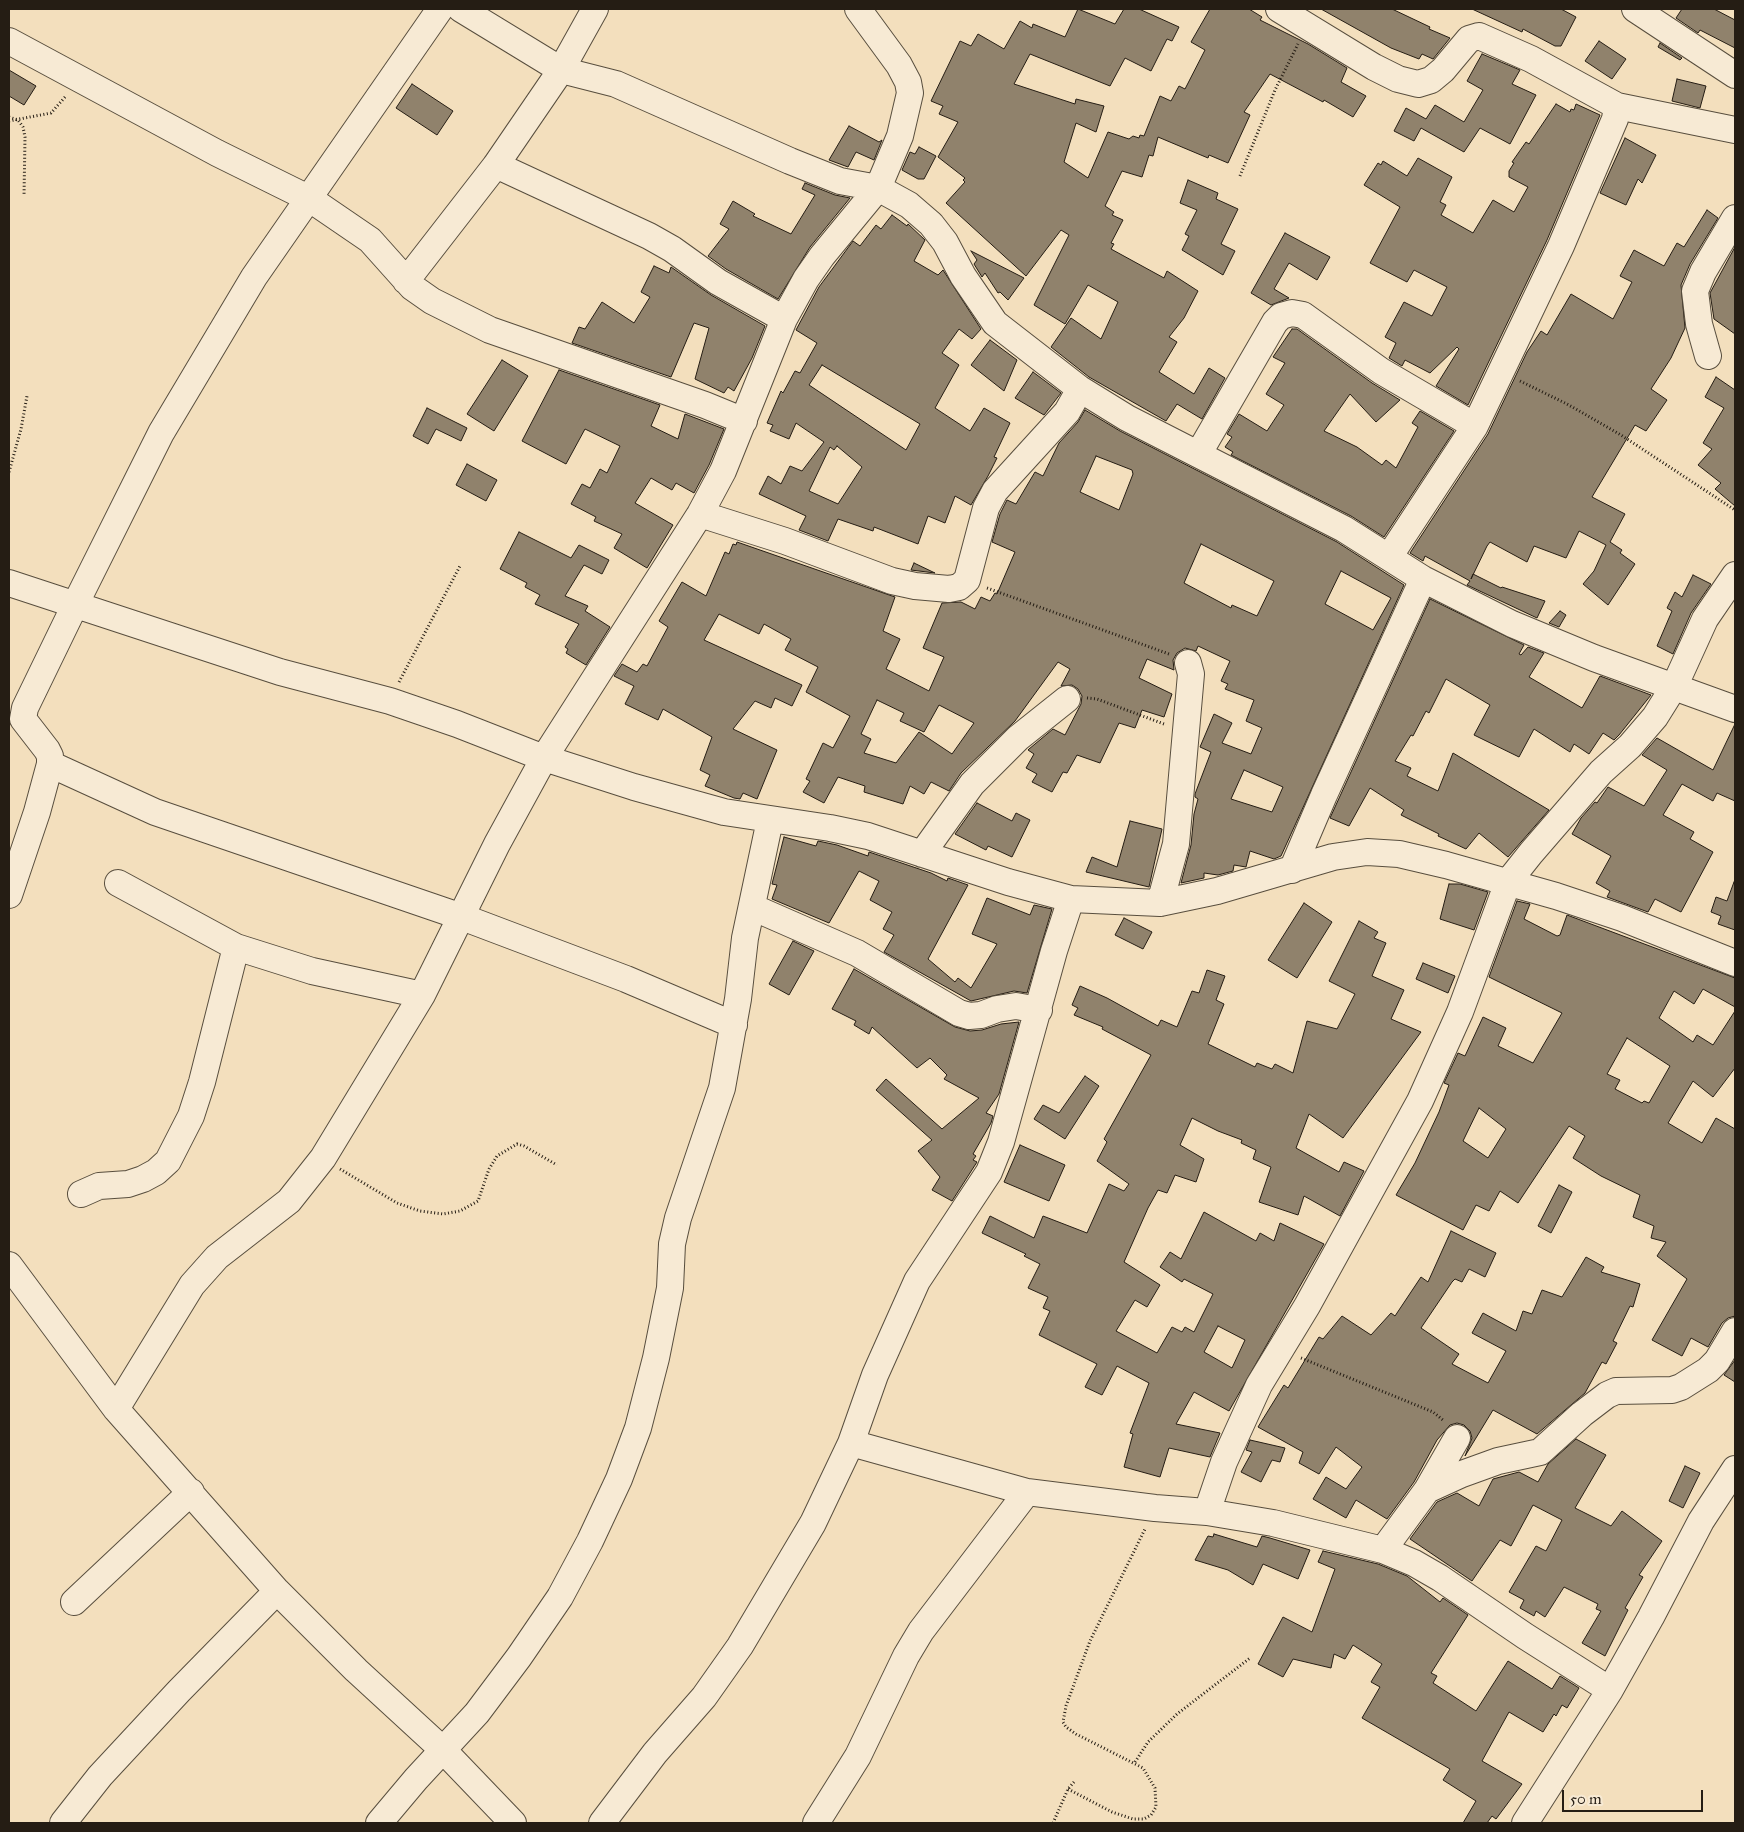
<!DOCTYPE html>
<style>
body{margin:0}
#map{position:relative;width:1744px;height:1832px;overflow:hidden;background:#f3dfbd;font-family:"IM FELL Great Primer",serif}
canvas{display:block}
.frame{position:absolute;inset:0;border:10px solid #251d14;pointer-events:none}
.scale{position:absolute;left:1562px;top:1790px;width:141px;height:22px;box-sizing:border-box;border:2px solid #251d14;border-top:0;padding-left:6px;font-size:15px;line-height:18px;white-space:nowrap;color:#251d14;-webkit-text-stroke:4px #f7ead4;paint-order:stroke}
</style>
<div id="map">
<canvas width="1744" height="1832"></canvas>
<div class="frame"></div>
<div class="scale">50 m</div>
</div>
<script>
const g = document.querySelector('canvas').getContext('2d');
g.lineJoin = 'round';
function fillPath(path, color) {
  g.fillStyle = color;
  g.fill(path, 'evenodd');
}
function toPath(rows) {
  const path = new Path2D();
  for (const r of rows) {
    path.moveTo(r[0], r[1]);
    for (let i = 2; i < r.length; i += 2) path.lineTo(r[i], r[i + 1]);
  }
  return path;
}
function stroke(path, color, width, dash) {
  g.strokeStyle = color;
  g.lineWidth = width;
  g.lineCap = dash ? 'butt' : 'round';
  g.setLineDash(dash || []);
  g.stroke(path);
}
const building = toPath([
 [1078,9,1115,24,1124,9,1139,9,1179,27,1172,41,1167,39,1151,71,1125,58,1110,86,1030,54,1014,84,1075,104,1076,99,1104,106,1096,132,1076,123,1064,162,1088,178,1108,132,1129,139,1133,136,1139,138,1140,135,1144,136,1160,96,1171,101,1179,86,1185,89,1205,50,1191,42,1210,9,1249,9,1262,17,1260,20,1308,44,1347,68,1341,82,1366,96,1353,117,1324,100,1323,102,1270,74,1244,112,1250,115,1228,163,1209,155,1208,158,1158,137,1153,156,1149,155,1142,177,1122,171,1105,206,1114,212,1112,215,1123,220,1111,243,1114,244,1111,249,1164,278,1167,271,1198,291,1184,318,1169,337,1177,342,1159,372,1194,394,1209,368,1225,378,1202,419,1177,404,1166,421,1089,377,1051,347,1071,318,1101,339,1118,302,1088,285,1065,324,1034,305,1069,235,1061,230,1026,276,946,203,965,182,963,180,965,178,938,157,958,122,939,114,943,106,931,101,960,41,971,46,978,34,1004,49,1020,21,1032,28,1033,24,1065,37,1078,9],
 [1321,9,1392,9,1430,27,1429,29,1450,38,1433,59,1422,54,1419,59,1391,48,1321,9],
 [1472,9,1561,9,1576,17,1561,46,1555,46,1523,29,1522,32,1472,9],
 [1682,9,1714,9,1735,20,1735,48,1700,30,1698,33,1676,18,1682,9],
 [1599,41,1626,59,1612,79,1585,61,1599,41],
 [1660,43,1682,58,1680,60,1658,47,1660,43],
 [1482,54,1520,70,1512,84,1536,95,1510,144,1480,128,1464,152,1421,128,1414,141,1394,131,1406,108,1426,119,1435,105,1464,122,1483,90,1467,81,1482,54],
 [9,70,36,86,24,105,9,96,9,70],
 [1677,79,1706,86,1700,108,1672,101,1677,79],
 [412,84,453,111,437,135,396,108,412,84],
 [1556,104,1570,112,1571,109,1574,110,1576,104,1600,115,1547,240,1468,405,1436,386,1459,349,1457,347,1430,373,1405,360,1402,366,1389,358,1396,343,1385,337,1404,302,1432,316,1447,287,1414,270,1407,282,1370,263,1400,207,1364,185,1378,163,1381,165,1383,161,1407,176,1418,158,1452,177,1440,202,1446,205,1441,215,1473,233,1493,200,1514,212,1528,187,1509,177,1509,171,1514,163,1512,162,1526,142,1529,144,1556,104],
 [849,126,879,142,882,140,874,160,856,152,848,167,829,160,849,126],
 [1625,138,1656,155,1642,183,1638,179,1626,205,1600,193,1625,138],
 [919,147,936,156,924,179,918,179,902,170,910,152,915,154,919,147],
 [1188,180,1218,193,1216,199,1238,209,1221,244,1235,251,1223,275,1182,250,1189,236,1185,234,1197,210,1180,203,1188,180],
 [805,183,835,195,850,198,810,247,778,299,726,269,708,256,729,229,720,224,733,201,755,214,753,216,791,234,815,195,802,189,805,183],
 [1707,210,1718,218,1690,264,1681,285,1685,328,1671,358,1651,389,1667,400,1646,431,1635,425,1592,497,1625,514,1610,542,1622,550,1620,553,1635,564,1608,605,1583,584,1594,571,1606,545,1579,531,1566,558,1534,546,1527,562,1490,542,1487,546,1471,579,1473,574,1501,588,1502,587,1545,601,1537,618,1467,585,1470,581,1425,556,1423,561,1410,553,1488,434,1527,352,1541,331,1547,335,1571,294,1613,319,1632,282,1620,276,1634,250,1664,266,1677,243,1684,247,1707,210],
 [892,215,907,226,908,224,925,240,914,261,938,275,943,270,981,329,972,339,959,329,942,353,959,365,935,408,970,431,984,408,1010,423,994,457,997,458,988,476,971,505,955,496,945,523,928,516,918,544,874,527,873,531,838,519,828,541,799,530,806,516,759,494,768,476,781,484,790,466,802,471,824,442,796,423,789,439,770,431,773,425,767,423,781,391,783,393,795,371,800,373,817,343,796,330,819,287,853,241,860,246,876,225,881,229,892,215],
 [822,365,920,424,906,450,809,385,822,365],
 [837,446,862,467,838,504,809,491,830,447,834,450,837,446],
 [1285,233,1330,257,1317,280,1289,263,1274,289,1289,298,1271,305,1251,293,1285,233],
 [1735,247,1735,334,1714,319,1710,293,1735,247],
 [971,251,1024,278,1008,300,1000,292,998,293,985,273,982,277,974,264,977,260,971,251],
 [654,266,669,273,671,267,711,295,765,326,752,358,734,391,728,387,724,393,695,379,709,328,694,323,671,377,572,343,579,327,585,329,602,302,634,323,650,297,641,292,654,266],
 [1292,329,1297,329,1372,383,1400,400,1376,422,1350,394,1324,431,1357,447,1382,465,1386,460,1396,468,1418,427,1412,423,1420,411,1454,431,1384,537,1351,516,1231,455,1233,452,1225,447,1232,437,1227,434,1239,414,1267,431,1284,405,1266,394,1285,363,1273,357,1292,329],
 [990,340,1017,360,1004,391,971,365,990,340],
 [502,360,528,376,494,431,467,414,502,360],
 [559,370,660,405,651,426,678,439,685,414,724,429,709,465,694,493,676,483,672,490,651,478,635,503,673,525,647,568,614,548,622,534,594,521,596,517,571,504,582,484,590,488,600,469,607,473,620,446,585,429,566,464,522,441,559,370],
 [1033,372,1061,393,1044,415,1015,398,1033,372],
 [1716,377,1735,390,1735,506,1715,489,1721,483,1698,465,1712,449,1703,443,1724,408,1705,397,1716,377],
 [427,408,467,428,461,441,436,429,428,444,413,436,427,408],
 [1085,410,1120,431,1337,542,1404,585,1281,856,1274,859,1250,851,1246,867,1234,865,1233,871,1218,875,1204,873,1204,878,1181,883,1191,845,1194,814,1198,799,1195,797,1195,794,1211,752,1200,747,1214,714,1232,723,1222,743,1251,754,1262,728,1246,721,1254,700,1225,689,1228,684,1221,681,1230,661,1198,646,1196,651,1185,648,1177,653,1173,660,1174,670,1147,659,1139,678,1172,694,1164,717,1142,710,1135,728,1119,723,1100,763,1077,755,1067,773,1063,772,1052,792,1032,782,1037,774,1026,768,1034,754,1028,750,1029,749,1053,729,1065,735,1081,704,1082,696,1078,689,1072,685,1061,686,1070,669,1058,662,1015,721,961,773,949,791,931,782,924,794,910,786,903,804,864,792,865,786,838,777,824,803,803,792,810,781,806,779,823,743,833,748,850,716,806,692,818,667,785,650,791,639,764,624,759,634,719,614,704,640,802,685,792,706,775,698,771,708,755,701,733,729,777,750,757,799,743,793,740,799,734,798,705,786,710,775,700,770,712,737,663,709,658,720,625,704,634,686,614,676,622,664,637,672,643,664,647,666,668,627,659,621,682,582,706,596,725,552,729,554,733,544,736,545,737,542,895,597,883,631,900,639,886,669,929,691,944,657,923,648,942,603,961,602,975,609,981,597,990,601,995,593,997,594,1015,552,992,542,1000,514,1007,500,1016,504,1035,472,1043,476,1059,443,1078,422,1085,410],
 [1096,456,1132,470,1133,474,1119,510,1080,492,1096,456],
 [1201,544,1274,581,1257,616,1232,605,1231,608,1184,583,1201,544],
 [1341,571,1391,598,1373,630,1325,604,1341,571],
 [877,700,904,713,900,721,924,732,939,705,974,723,952,754,919,732,896,763,864,753,871,739,861,734,877,700],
 [1244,770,1283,787,1272,812,1231,799,1244,770],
 [467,464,497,480,486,501,456,485,467,464],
 [519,532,571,558,579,545,609,560,602,574,584,565,565,596,588,606,585,611,610,627,586,665,566,653,568,649,565,647,579,624,535,604,540,595,525,587,527,583,500,569,519,532],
 [914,563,935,573,911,570,914,563],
 [1693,575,1711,584,1691,613,1673,654,1657,646,1672,611,1667,608,1675,592,1682,597,1693,575],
 [1430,599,1524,645,1519,654,1521,655,1528,647,1544,653,1529,677,1582,708,1600,676,1651,695,1619,735,1614,740,1603,733,1589,754,1574,744,1570,752,1534,729,1519,757,1474,735,1490,705,1446,679,1429,713,1426,711,1413,736,1411,735,1395,761,1411,768,1407,776,1438,791,1453,753,1549,810,1508,857,1479,833,1466,849,1438,836,1439,834,1401,815,1404,810,1370,788,1349,826,1330,818,1430,599],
 [1560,611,1566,615,1559,627,1549,623,1560,611],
 [1735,724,1735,801,1717,793,1713,801,1682,784,1663,815,1694,832,1690,839,1713,852,1681,912,1655,899,1648,912,1607,897,1610,891,1596,883,1611,856,1572,834,1581,818,1595,802,1597,803,1608,787,1644,806,1667,770,1642,755,1657,738,1713,770,1735,724],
 [977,803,1012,821,1016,813,1030,820,1012,857,988,846,986,850,955,834,977,803],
 [1130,821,1162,829,1149,887,1086,872,1092,857,1117,867,1130,821],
 [784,837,816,846,818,841,837,845,868,856,869,852,931,873,947,881,948,878,968,885,928,959,955,982,958,978,971,988,997,944,972,934,987,898,1030,915,1034,905,1052,909,1027,993,1014,991,971,1001,884,952,894,935,883,929,892,912,870,900,879,881,859,871,829,923,772,899,777,885,772,884,784,837],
 [1734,882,1735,882,1735,930,1718,924,1721,916,1711,912,1716,897,1727,901,1734,882],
 [1449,884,1460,884,1488,892,1474,930,1440,919,1449,884],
 [1517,901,1530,904,1524,919,1557,936,1560,935,1567,915,1735,978,1735,1007,1703,989,1694,1004,1674,991,1659,1018,1693,1042,1697,1035,1713,1045,1735,1011,1735,1068,1713,1097,1693,1081,1668,1123,1702,1143,1716,1118,1735,1129,1735,1316,1728,1318,1722,1323,1708,1347,1691,1338,1682,1356,1652,1340,1687,1279,1657,1256,1666,1242,1651,1238,1654,1226,1633,1217,1640,1195,1601,1176,1573,1158,1585,1136,1569,1126,1518,1203,1500,1191,1489,1211,1476,1205,1463,1230,1396,1195,1415,1163,1439,1112,1449,1085,1444,1083,1458,1053,1465,1056,1483,1017,1506,1028,1498,1046,1533,1063,1562,1013,1489,977,1517,901],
 [1627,1038,1670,1066,1649,1103,1644,1101,1642,1103,1615,1089,1620,1080,1607,1074,1627,1038],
 [1479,1108,1506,1129,1488,1158,1463,1141,1479,1108],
 [1304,903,1332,922,1297,978,1268,960,1304,903],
 [1124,918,1152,932,1143,949,1115,935,1124,918],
 [1359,921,1378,932,1374,938,1386,943,1372,976,1404,990,1391,1019,1421,1032,1343,1138,1309,1114,1296,1148,1339,1172,1344,1162,1364,1171,1340,1216,1304,1196,1298,1215,1259,1202,1271,1167,1253,1159,1256,1150,1241,1143,1242,1140,1218,1131,1192,1118,1180,1145,1204,1159,1196,1182,1175,1175,1167,1193,1158,1190,1148,1208,1124,1262,1160,1285,1147,1307,1135,1300,1116,1331,1157,1353,1172,1327,1182,1332,1185,1327,1194,1332,1213,1294,1184,1279,1182,1282,1160,1267,1170,1252,1181,1259,1204,1212,1256,1241,1260,1233,1274,1241,1280,1223,1324,1244,1229,1411,1194,1392,1176,1424,1220,1433,1210,1457,1169,1448,1160,1477,1124,1467,1133,1434,1130,1433,1149,1383,1117,1366,1102,1395,1085,1387,1097,1364,1039,1335,1050,1311,1043,1308,1048,1297,1028,1288,1040,1264,1024,1256,1026,1254,982,1233,990,1216,1034,1238,1043,1216,1087,1233,1109,1184,1124,1191,1129,1184,1097,1161,1107,1142,1104,1139,1151,1055,1102,1029,1103,1027,1074,1015,1078,1008,1072,1005,1080,986,1107,998,1158,1026,1161,1020,1177,1027,1192,991,1199,993,1207,970,1225,976,1216,1000,1224,1004,1208,1044,1255,1067,1257,1063,1272,1069,1275,1064,1293,1073,1307,1021,1337,1029,1355,994,1329,981,1359,921],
 [1218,1326,1245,1340,1232,1368,1204,1352,1218,1326],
 [793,941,814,951,789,995,769,984,793,941],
 [1423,963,1455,976,1448,993,1416,979,1423,963],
 [854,969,955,1027,970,1031,982,1030,1001,1024,1019,1022,999,1094,986,1113,993,1116,991,1123,973,1154,976,1156,973,1160,977,1162,952,1201,932,1190,940,1177,918,1151,932,1140,876,1090,886,1079,942,1129,979,1098,944,1079,947,1075,930,1058,917,1068,872,1027,869,1034,854,1025,856,1021,832,1009,854,969],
 [1085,1076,1099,1086,1065,1139,1034,1119,1043,1105,1059,1113,1085,1076],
 [1020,1145,1065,1165,1049,1201,1004,1182,1020,1145],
 [1559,1185,1572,1192,1551,1233,1538,1226,1559,1185],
 [1451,1231,1496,1253,1485,1277,1469,1269,1462,1282,1455,1279,1452,1282,1421,1328,1459,1354,1452,1364,1488,1383,1506,1351,1472,1333,1483,1313,1516,1331,1523,1311,1532,1314,1542,1290,1562,1297,1586,1257,1604,1267,1601,1272,1640,1284,1633,1307,1630,1306,1613,1341,1617,1343,1606,1364,1602,1362,1585,1393,1537,1434,1493,1410,1465,1456,1472,1438,1470,1431,1464,1425,1457,1423,1450,1425,1437,1440,1414,1482,1387,1519,1356,1500,1346,1518,1313,1499,1326,1477,1346,1489,1362,1467,1336,1447,1319,1474,1299,1463,1303,1452,1258,1427,1284,1385,1288,1388,1319,1337,1323,1339,1342,1316,1371,1335,1391,1313,1395,1316,1421,1277,1428,1282,1451,1231],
 [1735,1360,1735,1382,1724,1375,1735,1360],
 [1576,1439,1606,1455,1575,1508,1611,1526,1622,1511,1662,1541,1639,1575,1643,1577,1625,1608,1628,1610,1605,1656,1582,1643,1601,1611,1596,1609,1598,1604,1564,1587,1545,1617,1536,1611,1534,1616,1520,1608,1524,1600,1509,1592,1536,1546,1546,1551,1562,1520,1533,1505,1511,1546,1500,1540,1472,1581,1410,1539,1437,1502,1457,1493,1479,1506,1493,1479,1519,1472,1538,1482,1548,1464,1576,1439],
 [1250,1440,1285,1448,1280,1462,1272,1460,1261,1482,1241,1472,1252,1452,1246,1450,1250,1440],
 [1685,1466,1700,1473,1683,1508,1669,1501,1685,1466],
 [1214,1534,1257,1547,1262,1536,1270,1538,1310,1550,1298,1579,1263,1564,1253,1585,1228,1570,1195,1560,1208,1536,1213,1537,1214,1534],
 [1323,1551,1378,1564,1407,1576,1440,1602,1443,1598,1468,1615,1431,1673,1437,1676,1433,1683,1476,1711,1508,1661,1552,1689,1560,1676,1579,1688,1567,1708,1562,1705,1556,1716,1554,1714,1543,1732,1509,1712,1482,1761,1522,1784,1496,1819,1492,1816,1487,1823,1463,1823,1476,1801,1443,1780,1450,1769,1362,1718,1380,1687,1371,1682,1382,1664,1353,1645,1345,1659,1334,1654,1331,1668,1293,1659,1283,1677,1258,1664,1283,1617,1312,1632,1335,1569,1318,1562,1323,1551]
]);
fillPath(building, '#90826c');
stroke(building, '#251d14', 1);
const minor = toPath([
 [461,9,561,70,616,84,790,161,840,181,878,188,909,205,931,224,945,242,963,276,995,323,1080,389,1127,418,1344,529,1423,579,1512,624,1594,658,1735,709],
 [1279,9,1374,67,1398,79,1418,84,1431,80,1443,70,1469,39,1479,36,1531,59,1617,106,1615,119,1561,246,1475,426,1389,557],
 [1635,9,1735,75],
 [9,41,217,153,310,199,370,240,412,287,432,301,490,330,705,405,744,421],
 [1617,106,1735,130],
 [496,165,649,236,672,249,718,282,784,319],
 [406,281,496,165,561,70,595,9],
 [1708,356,1699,324,1695,291,1703,272,1735,218],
 [1199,453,1275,322,1281,316,1292,313,1303,315,1381,371,1475,426],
 [700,514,785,541,892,581,915,586,949,589,959,587,967,580,986,508,995,491,1067,412,1080,389],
 [9,583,280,672,390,701,457,724,544,758,634,787,724,812,830,828,868,836,1008,882,1071,899,1160,903,1217,891,1333,857,1367,852,1399,854,1446,865,1556,896,1622,918,1735,963],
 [50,764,155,812,462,917,626,979,734,1025],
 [922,854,972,784,1018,738,1067,699],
 [1292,870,1324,795,1423,579],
 [118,883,236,947,312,971,422,995],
 [9,895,37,812,50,764,50,756,47,750,23,719,25,708,75,605,161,433,254,277,440,9],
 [1160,903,1176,844,1191,674,1188,663],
 [752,907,857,953,959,1013,969,1016,981,1015,997,1009,1016,1006,1039,1010],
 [81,1194,99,1186,128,1184,143,1179,156,1172,168,1161,191,1116,202,1082,236,947],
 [9,1265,116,1409,277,1591,356,1670,443,1750,513,1823],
 [116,1409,192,1285,217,1257,289,1201,323,1158,422,995,497,844,544,758,700,514,723,471,784,319,806,279,822,256,878,188,900,136,910,93,908,82,899,65,858,9],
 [851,1443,1027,1492,1155,1508,1207,1512,1273,1523,1383,1550,1414,1563,1440,1578,1525,1636,1610,1690],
 [1427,1490,1462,1474,1498,1461,1540,1452,1582,1414,1607,1395,1616,1391,1672,1390,1681,1387,1708,1370,1717,1361,1735,1331],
 [1207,1512,1224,1462,1259,1385,1307,1306,1420,1101,1460,1012,1508,882,1531,853,1601,772,1630,746,1655,717,1675,685,1705,619,1735,575],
 [1383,1550,1427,1490,1457,1438],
 [74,1602,191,1492],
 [63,1823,100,1776,179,1691,277,1591],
 [379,1823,416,1779,477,1713,519,1657,560,1597,590,1541,619,1479,638,1428,656,1358,670,1288,672,1244,678,1218,722,1088,738,999,745,938,770,820],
 [602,1823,655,1753,704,1697,740,1646,813,1523,851,1443,875,1375,917,1281,989,1172,1001,1142,1054,951,1071,899],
 [816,1823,858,1756,906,1656,921,1631,1027,1492],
 [1525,1823,1610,1690,1651,1617,1701,1521,1735,1469]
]);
stroke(minor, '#584e3e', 28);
stroke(toPath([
 [9,117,18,120,23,127,25,137,24,196],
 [9,121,51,113,66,96],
 [1240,176,1275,90,1298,44],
 [1520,381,1567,404,1621,435,1735,510],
 [9,472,21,429,27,396],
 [987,588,1169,654],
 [399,682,460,566],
 [1087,698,1097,699,1164,724],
 [340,1169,397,1203,420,1211,443,1214,460,1211,478,1201,489,1169,497,1156,517,1144,524,1146,557,1165],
 [1301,1358,1433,1412,1443,1420],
 [1135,1762,1148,1742,1177,1714,1250,1658],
 [1068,1789,1112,1812,1133,1819,1144,1819,1151,1815,1156,1807,1155,1788,1143,1768,1076,1734,1066,1727,1063,1722,1066,1706,1090,1641,1145,1529],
 [1053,1823,1068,1789,1074,1782]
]), '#251d14', 3, [1, 2.5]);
stroke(minor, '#f7ead4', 26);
</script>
